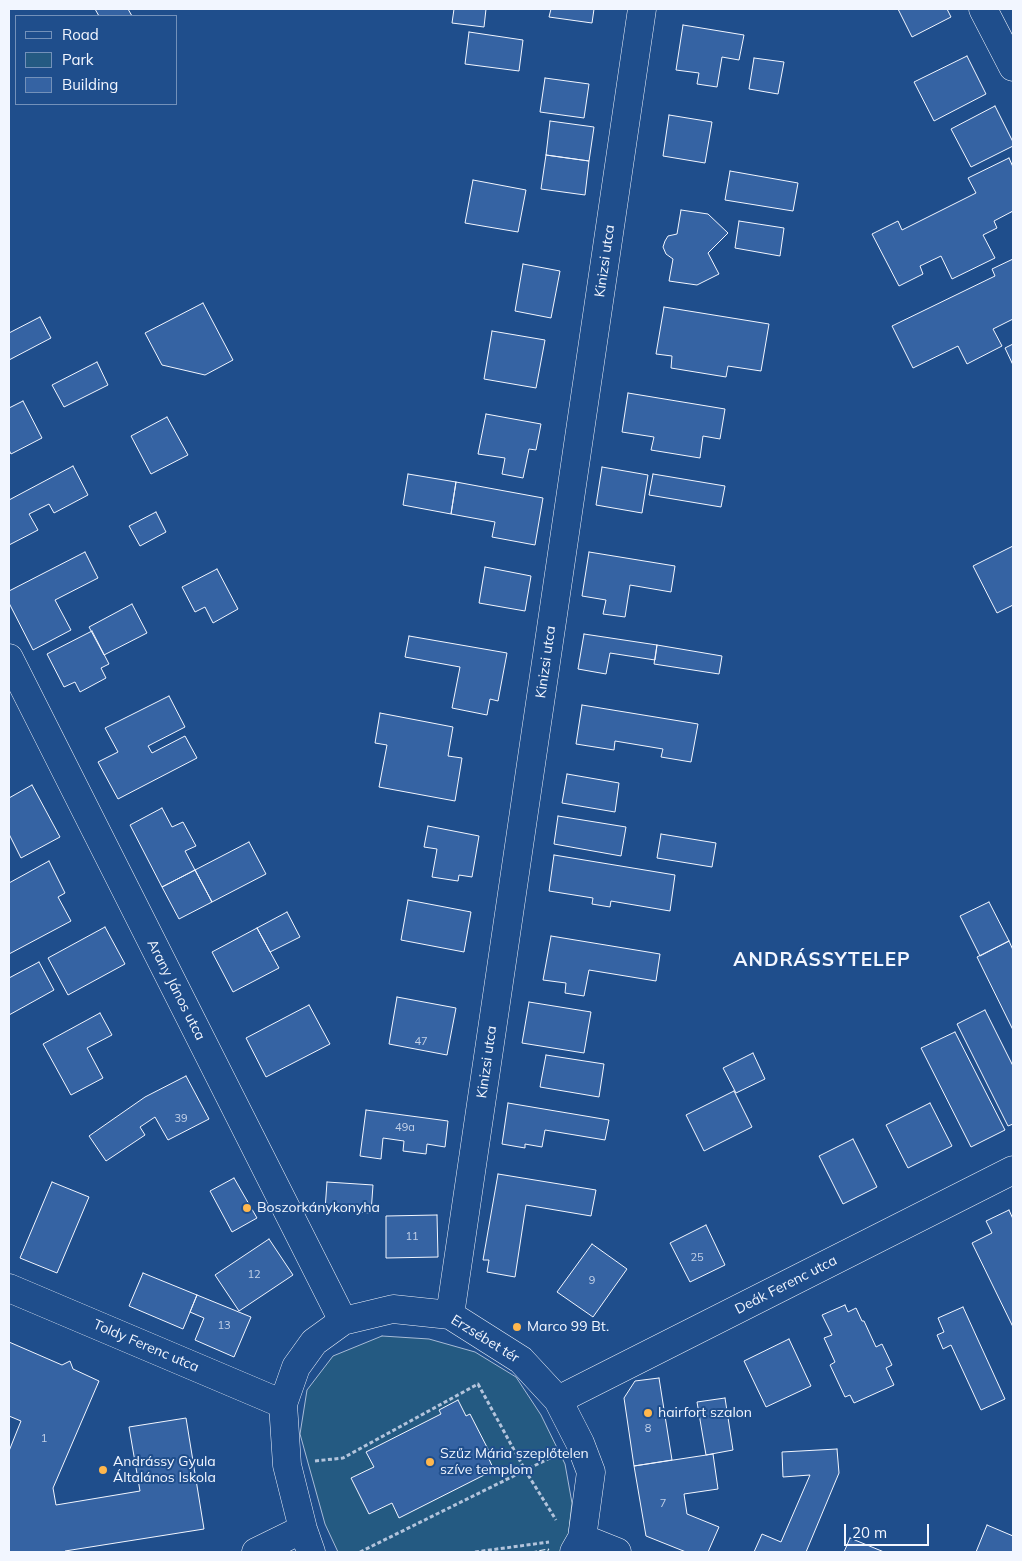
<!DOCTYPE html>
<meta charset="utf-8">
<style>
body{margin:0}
#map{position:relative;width:1022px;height:1561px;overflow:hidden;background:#1f4e8c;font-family:Mulish,sans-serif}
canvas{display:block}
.frame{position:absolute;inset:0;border:10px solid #f2f6ff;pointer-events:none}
.legend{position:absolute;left:15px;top:15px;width:162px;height:90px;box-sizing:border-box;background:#1f4e8c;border:1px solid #7391ba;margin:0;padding:6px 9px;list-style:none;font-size:15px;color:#f2f6ff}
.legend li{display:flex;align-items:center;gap:10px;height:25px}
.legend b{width:25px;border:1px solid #7391ba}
.scale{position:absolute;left:844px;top:1524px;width:85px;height:22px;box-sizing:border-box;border:2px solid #f2f6ff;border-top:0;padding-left:6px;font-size:15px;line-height:18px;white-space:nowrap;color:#f2f6ff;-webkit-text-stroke:4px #1f4e8c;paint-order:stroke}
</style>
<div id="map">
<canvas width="1022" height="1561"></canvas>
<div class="frame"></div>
<ul class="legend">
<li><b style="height:6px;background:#1f4e8c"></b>Road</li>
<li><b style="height:14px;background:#245a82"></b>Park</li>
<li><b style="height:14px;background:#3563a3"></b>Building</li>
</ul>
<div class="scale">20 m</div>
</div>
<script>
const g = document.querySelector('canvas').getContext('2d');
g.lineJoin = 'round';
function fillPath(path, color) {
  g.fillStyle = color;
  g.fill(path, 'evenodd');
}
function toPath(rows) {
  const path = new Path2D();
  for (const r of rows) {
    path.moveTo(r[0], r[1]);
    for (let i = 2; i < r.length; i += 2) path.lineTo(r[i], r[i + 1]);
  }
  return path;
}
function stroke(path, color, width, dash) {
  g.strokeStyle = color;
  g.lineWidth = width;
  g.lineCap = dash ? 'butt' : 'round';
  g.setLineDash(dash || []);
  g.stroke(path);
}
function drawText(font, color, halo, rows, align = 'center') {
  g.font = font + ' Mulish,sans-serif';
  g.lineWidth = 4;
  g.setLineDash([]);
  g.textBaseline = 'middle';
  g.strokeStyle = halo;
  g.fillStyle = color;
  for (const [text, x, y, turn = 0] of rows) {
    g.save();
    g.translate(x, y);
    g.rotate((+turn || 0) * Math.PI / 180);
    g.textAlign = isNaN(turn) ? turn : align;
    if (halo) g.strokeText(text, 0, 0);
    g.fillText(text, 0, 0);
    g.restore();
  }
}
const green = toPath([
 [382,1336,429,1339,475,1352,516,1377,541,1415,565,1464,572,1503,567,1547,563,1552,338,1552,325,1524,300,1434,307,1390,333,1356,382,1336]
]);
fillPath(green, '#245a82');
stroke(green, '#a8bbd7', 1);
const building = toPath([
 [95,9,128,9,132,16,99,16,95,9],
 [454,9,486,9,484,27,452,23,454,9],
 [551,9,594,9,592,23,549,17,551,9],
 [898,9,947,9,951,17,912,37,898,9],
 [683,25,744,35,739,60,722,57,717,87,697,84,699,73,676,70,683,25],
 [469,32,523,40,519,71,465,64,469,32],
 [967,56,986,94,934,121,914,82,967,56],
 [754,58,784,62,778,94,749,89,754,58],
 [545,78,589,84,584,118,540,112,545,78],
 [995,106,1013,142,1013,146,971,167,951,129,995,106],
 [669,115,712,122,705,163,663,156,669,115],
 [550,121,594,127,589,161,546,155,550,121],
 [546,155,589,161,585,195,541,189,546,155],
 [1009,158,1013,167,1013,211,994,221,997,228,983,235,995,258,952,279,941,256,920,266,923,274,899,286,872,234,898,221,902,230,976,193,968,178,1009,158],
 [730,171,798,183,793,211,725,200,730,171],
 [473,180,526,190,518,232,465,223,473,180],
 [681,210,708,214,728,233,708,253,719,274,697,285,669,281,673,259,666,254,663,247,665,241,668,236,677,234,681,210],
 [739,221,784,228,780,256,735,248,739,221],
 [1013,259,1013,319,993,329,1002,346,967,364,958,346,913,368,892,326,995,276,992,269,1013,259],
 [523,264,560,271,551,318,515,311,523,264],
 [203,303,233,360,205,375,162,365,145,333,203,303],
 [664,307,769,324,761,371,728,366,726,377,671,368,672,356,656,354,664,307],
 [40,317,51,338,9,360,9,333,40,317],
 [492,331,545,340,536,388,484,379,492,331],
 [1013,344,1013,365,1005,348,1013,344],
 [97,362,108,385,64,407,52,385,97,362],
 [628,393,725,409,720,439,703,436,700,458,651,450,654,437,622,432,628,393],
 [23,401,42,438,11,454,9,450,9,408,23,401],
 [486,414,541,424,536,450,529,449,523,478,502,474,505,458,478,454,486,414],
 [167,417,188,455,151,474,131,436,167,417],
 [73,466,88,495,54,513,49,504,29,514,38,530,9,545,9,500,73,466],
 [602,467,648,475,642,513,596,505,602,467],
 [408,474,456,482,451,514,403,505,408,474],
 [653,474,725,486,721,507,649,495,653,474],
 [456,482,543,498,535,545,492,537,495,522,451,514,456,482],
 [156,512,166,532,140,546,129,526,156,512],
 [1013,546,1013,605,997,613,973,566,1013,546],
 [85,552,98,578,55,600,71,630,33,650,9,603,9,591,85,552],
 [589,552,675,566,671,592,630,585,625,617,603,614,606,600,582,596,589,552],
 [485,567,531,576,525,611,479,603,485,567],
 [217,569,238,609,213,623,205,607,195,612,182,587,217,569],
 [132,604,147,633,104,655,89,627,132,604],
 [92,631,109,664,101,668,106,678,80,692,75,682,64,687,47,654,92,631],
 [584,634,657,645,655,660,610,653,606,674,578,669,584,634],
 [409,636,507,653,498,701,490,699,487,715,452,708,460,667,405,657,409,636],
 [657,645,722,656,719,674,654,664,657,645],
 [169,696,185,727,148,746,152,753,185,736,197,758,118,799,98,762,118,752,105,728,169,696],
 [582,705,698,724,691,762,661,757,663,749,615,741,614,750,576,744,582,705],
 [380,713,453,727,448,756,462,758,455,801,379,787,387,745,375,743,380,713],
 [567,774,619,783,615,812,562,803,567,774],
 [32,785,60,837,21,858,9,834,9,798,32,785],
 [162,808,172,827,183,822,196,846,185,851,195,870,162,887,130,825,162,808],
 [558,816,626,827,621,856,554,844,558,816],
 [428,826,479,836,472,877,459,875,458,881,432,877,437,849,424,847,428,826],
 [661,834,716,843,712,867,657,858,661,834],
 [249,842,266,874,212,902,195,870,249,842],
 [554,855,675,875,670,911,611,901,610,907,592,904,593,898,549,891,554,855],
 [49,861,65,893,58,897,71,921,9,954,9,883,49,861],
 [195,870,212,902,179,919,162,887,195,870],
 [408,900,471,912,464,952,401,940,408,900],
 [989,902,1009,941,980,956,960,916,989,902],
 [287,912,300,937,270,952,257,928,287,912],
 [105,927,125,964,68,995,48,958,105,927],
 [257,928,279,968,233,992,212,952,257,928],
 [551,936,660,954,656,981,589,970,584,996,565,993,566,983,543,980,551,936],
 [1009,941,1013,950,1013,1030,977,957,1009,941],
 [39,962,54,990,9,1015,9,978,39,962],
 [397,997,456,1008,447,1055,389,1044,397,997],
 [529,1002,591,1012,584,1053,522,1043,529,1002],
 [309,1005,330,1044,266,1077,246,1038,309,1005],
 [985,1010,1013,1066,1013,1124,1008,1126,957,1024,985,1010],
 [100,1013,112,1035,87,1048,103,1078,71,1095,43,1044,100,1013],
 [955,1032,1005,1130,971,1147,921,1048,955,1032],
 [753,1053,765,1079,736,1093,723,1068,753,1053],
 [546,1055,604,1064,599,1097,540,1087,546,1055],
 [186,1076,209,1119,168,1140,155,1117,140,1127,145,1135,106,1161,89,1136,145,1097,186,1076],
 [734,1091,752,1127,704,1151,686,1115,734,1091],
 [508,1103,609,1120,605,1140,545,1130,542,1147,525,1144,525,1148,502,1144,508,1103],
 [930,1103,952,1146,908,1168,886,1125,930,1103],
 [366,1110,448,1121,445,1147,427,1144,426,1154,403,1151,404,1141,383,1138,381,1159,360,1156,366,1110],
 [853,1139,877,1187,843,1204,819,1156,853,1139],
 [498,1174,596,1190,591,1216,526,1205,515,1277,487,1272,489,1260,483,1260,498,1174],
 [234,1178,257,1218,232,1232,210,1191,234,1178],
 [52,1182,89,1197,57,1273,20,1258,52,1182],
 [327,1182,373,1185,371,1213,325,1210,327,1182],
 [1009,1210,1013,1219,1013,1327,972,1243,992,1233,986,1221,1009,1210],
 [437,1215,438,1257,386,1258,386,1216,437,1215],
 [706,1225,725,1265,690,1282,670,1243,706,1225],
 [269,1239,293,1275,239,1311,215,1275,269,1239],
 [592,1244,627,1269,593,1317,557,1292,592,1244],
 [143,1273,197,1295,183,1329,129,1306,143,1273],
 [197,1295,251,1317,234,1357,195,1340,204,1318,190,1312,197,1295],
 [845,1305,848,1312,856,1308,862,1321,864,1321,876,1347,882,1344,892,1365,886,1368,894,1385,854,1403,850,1395,845,1397,830,1365,835,1362,824,1338,832,1335,822,1315,845,1305],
 [963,1307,1005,1399,981,1410,951,1345,943,1349,937,1335,944,1332,938,1318,963,1307],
 [789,1339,811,1386,766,1407,744,1361,789,1339],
 [9,1342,62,1365,70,1361,73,1369,99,1381,53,1488,56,1505,140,1491,129,1427,186,1418,204,1529,65,1551,65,1552,9,1552,9,1451,21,1421,9,1416,9,1342],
 [659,1378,672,1460,634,1466,624,1398,635,1381,659,1378],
 [725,1398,733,1450,706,1455,697,1402,725,1398],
 [458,1400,466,1416,470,1414,491,1455,488,1457,494,1470,399,1518,392,1503,369,1514,351,1478,374,1467,366,1452,441,1414,439,1410,458,1400],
 [837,1449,839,1473,806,1552,754,1552,762,1534,781,1542,810,1475,783,1477,782,1452,837,1449],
 [713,1454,718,1489,684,1494,687,1514,719,1527,708,1552,686,1552,646,1536,634,1466,713,1454],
 [987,1525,1013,1536,1013,1552,976,1552,987,1525],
 [850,1538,884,1552,844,1552,850,1538]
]);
fillPath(building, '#3563a3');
stroke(building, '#f2f6ff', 1);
const minor = toPath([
 [983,9,1013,67],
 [9,658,343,1321],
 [9,1288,283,1404],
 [450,1315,642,9],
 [558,1400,1013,1170],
 [582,1538,617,1552],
 [256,1552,303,1529],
 [311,1552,303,1529,287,1465,283,1404,296,1367,314,1342,343,1321,393,1309,450,1315,521,1360,558,1400,580,1443,591,1472,582,1538,574,1552]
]);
stroke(minor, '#f2f6ff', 29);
stroke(toPath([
 [315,1461,343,1458,478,1384,525,1470,556,1520],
 [360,1552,554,1456],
 [475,1552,549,1542]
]), '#b3c4dc', 3, [4, 2.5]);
stroke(minor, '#1f4e8c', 28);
stroke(toPath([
 [531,1552,549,1549,547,1552]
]), '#f2f6ff', 1, [6, 2.5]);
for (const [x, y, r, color] of [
 [247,1208,5,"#ffb74d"],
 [517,1327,5,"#ffb74d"],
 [648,1413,5,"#ffb74d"],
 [430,1462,5,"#ffb74d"],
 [103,1470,5,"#ffb74d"]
]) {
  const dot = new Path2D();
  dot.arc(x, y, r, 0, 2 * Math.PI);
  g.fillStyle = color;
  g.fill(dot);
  stroke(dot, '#1f4e8c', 2);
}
drawText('11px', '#c3d1e8', null, [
 ["47",421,1042],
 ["39",181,1119],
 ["49a",405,1128],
 ["11",412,1237],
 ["25",697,1258],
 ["12",254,1275],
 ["9",592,1281],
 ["13",224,1326],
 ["8",648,1429],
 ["1",44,1439],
 ["7",663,1504]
]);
drawText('14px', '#f2f6ff', '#1f4e8c', [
 ["Kinizsi utca",605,261,-82],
 ["Kinizsi utca",546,662,-82],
 ["Arany János utca",176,990,63],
 ["Kinizsi utca",487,1062,-82],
 ["Deák Ferenc utca",786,1285,-27],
 ["Erzsébet tér",485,1339,32],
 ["Toldy Ferenc utca",146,1346,23]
]);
drawText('14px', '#f2f6ff', '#1f4e8c', [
 ["Boszorkánykonyha",257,1208],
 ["Marco 99 Bt.",527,1327],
 ["hairfort szalon",658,1413],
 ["Szűz Mária szeplőtelen",440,1454],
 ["szíve templom",440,1470],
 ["Andrássy Gyula",113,1462],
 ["Általános Iskola",113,1478]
], 'left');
g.letterSpacing = '1px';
drawText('bold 19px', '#f2f6ff', '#1f4e8c', [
 ["ANDRÁSSYTELEP",822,960]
]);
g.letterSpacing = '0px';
</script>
